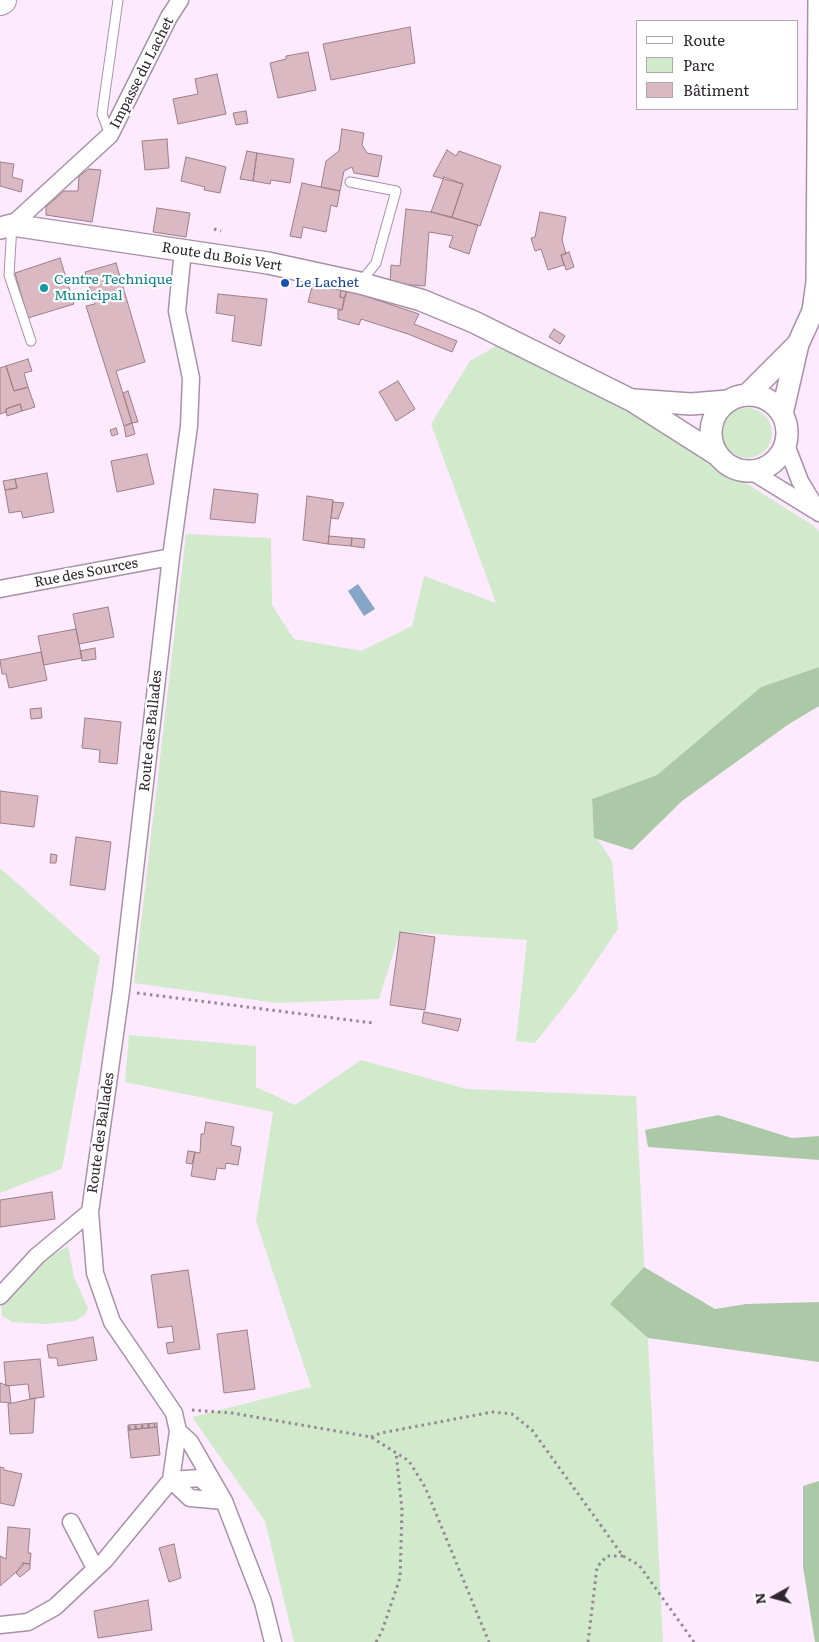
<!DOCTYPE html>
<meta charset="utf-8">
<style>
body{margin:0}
#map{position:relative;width:819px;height:1642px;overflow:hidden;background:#fdeafe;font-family:Literata,serif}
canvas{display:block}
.legend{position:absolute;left:636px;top:20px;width:162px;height:90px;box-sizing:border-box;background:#fff;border:1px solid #aca8ac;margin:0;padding:6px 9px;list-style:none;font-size:15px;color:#2f262f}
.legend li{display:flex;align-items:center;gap:10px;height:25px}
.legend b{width:25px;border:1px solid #aca8ac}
.north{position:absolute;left:749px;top:1572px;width:50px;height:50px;-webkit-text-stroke:4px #fff;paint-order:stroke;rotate:263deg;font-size:14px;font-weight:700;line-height:20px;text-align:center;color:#2f262f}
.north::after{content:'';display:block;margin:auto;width:18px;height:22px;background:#2f262f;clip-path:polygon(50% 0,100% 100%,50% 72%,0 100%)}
</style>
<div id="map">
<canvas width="819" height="1642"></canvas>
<ul class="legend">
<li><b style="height:6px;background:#fff"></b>Route</li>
<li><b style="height:14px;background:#d1eacc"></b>Parc</li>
<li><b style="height:14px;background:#dbb9c3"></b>Bâtiment</li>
</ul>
<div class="north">N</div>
</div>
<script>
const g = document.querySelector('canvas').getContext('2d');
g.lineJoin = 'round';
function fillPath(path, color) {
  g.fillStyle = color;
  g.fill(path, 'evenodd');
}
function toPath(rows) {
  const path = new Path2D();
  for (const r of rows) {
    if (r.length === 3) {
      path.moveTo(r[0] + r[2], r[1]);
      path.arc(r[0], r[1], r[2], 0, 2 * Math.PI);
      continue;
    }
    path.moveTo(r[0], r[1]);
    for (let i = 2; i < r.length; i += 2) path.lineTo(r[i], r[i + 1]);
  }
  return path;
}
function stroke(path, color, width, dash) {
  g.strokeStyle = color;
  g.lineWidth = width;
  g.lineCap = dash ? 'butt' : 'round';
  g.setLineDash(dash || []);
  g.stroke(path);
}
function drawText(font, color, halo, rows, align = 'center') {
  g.font = font + ' Literata,serif';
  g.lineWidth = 4.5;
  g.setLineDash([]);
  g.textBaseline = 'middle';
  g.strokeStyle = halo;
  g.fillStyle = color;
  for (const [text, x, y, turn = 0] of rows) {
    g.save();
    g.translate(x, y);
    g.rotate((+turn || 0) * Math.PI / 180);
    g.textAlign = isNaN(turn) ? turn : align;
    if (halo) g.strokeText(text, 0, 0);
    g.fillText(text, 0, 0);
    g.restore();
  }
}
fillPath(toPath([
 [496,346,614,400,814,526,819,532,819,667,761,687,657,775,592,799,594,834,612,861,618,929,573,995,535,1043,516,1041,527,940,400,932,379,999,277,1003,134,983,186,534,271,538,272,605,294,639,361,651,412,626,424,576,496,603,431,424,470,361],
 [747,433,25],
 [0,868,100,957,62,1169,0,1193],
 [129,1035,256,1046,256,1087,295,1105,361,1060,467,1089,636,1096,663,1642,294,1642,265,1521,192,1417,311,1387,256,1221,273,1112,125,1082],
 [68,1246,74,1277,88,1308,86,1314,75,1321,46,1324,12,1322,2,1316,1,1303,43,1261]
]), '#d1eacc');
fillPath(toPath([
 [819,667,819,706,789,724,682,801,632,850,594,838,592,799,657,775,761,687],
 [718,1115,792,1138,819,1136,819,1160,648,1147,645,1130],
 [644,1267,715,1309,746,1304,819,1302,819,1362,648,1338,610,1304],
 [819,1481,819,1642,815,1642,803,1567,803,1486]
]), '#acc9a7');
fillPath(toPath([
 [358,584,375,609,364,616,348,591]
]), '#87a5c4');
const building = toPath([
 [410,27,415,63,331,80,323,44,410,27],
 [308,52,316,90,278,98,270,63,286,59,286,56,308,52],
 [217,74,226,114,178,124,173,99,198,94,195,79,217,74],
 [246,111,248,123,236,125,233,113,246,111],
 [342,129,364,133,362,145,367,153,382,156,378,177,354,173,352,167,344,171,340,191,321,187,326,161,339,151,342,129],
 [167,139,169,168,145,170,142,141,167,139],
 [447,150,456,156,459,151,501,166,480,226,452,217,463,184,433,176,447,150],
 [247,151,257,153,253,181,240,179,247,151],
 [257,153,294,159,290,183,271,180,270,184,253,181,257,153],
 [186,157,226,167,220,193,204,190,205,187,181,181,186,157],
 [0,162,14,164,12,177,23,180,21,192,0,186,0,162],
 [89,169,101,170,92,222,46,215,46,207,64,191,78,191,79,176,89,169],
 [444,177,463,184,452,217,431,212,444,177],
 [302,183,340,191,337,207,331,205,326,232,303,227,301,238,290,236,302,183],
 [157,208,190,213,186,237,153,232,157,208],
 [406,209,431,212,478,225,469,254,449,247,453,236,429,232,425,286,390,283,391,265,400,266,406,209],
 [540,212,566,217,562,240,566,254,561,255,564,265,548,270,541,249,535,251,531,238,535,237,540,212],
 [569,252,574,267,566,270,561,255,569,252],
 [60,258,74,304,28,318,15,273,60,258],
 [116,263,145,362,116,371,132,423,124,426,86,306,95,304,85,272,116,263],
 [313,283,341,290,340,297,344,298,342,310,308,302,313,283],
 [341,290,347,290,344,298,340,297,341,290],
 [347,290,419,314,414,324,457,341,452,352,408,334,361,319,359,325,338,319,338,310,342,310,347,290],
 [218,294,267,299,261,346,232,341,235,316,216,313,218,294],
 [554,329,565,336,560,344,549,337,554,329],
 [28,359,32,371,24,373,28,387,14,391,6,366,28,359],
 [6,366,14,391,28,387,35,407,22,411,20,404,6,409,6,412,0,414,0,368,6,366],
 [398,381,415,409,396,421,379,392,398,381],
 [128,391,138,422,132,423,123,393,128,391],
 [20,404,22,411,7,416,6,409,20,404],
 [132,423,135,434,126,437,124,426,132,423],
 [116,428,118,434,112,436,110,430,116,428],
 [147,454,154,484,117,492,111,461,147,454],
 [47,473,54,512,23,518,21,511,9,513,5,490,17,488,15,479,47,473],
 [15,479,17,488,5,490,3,481,15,479],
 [214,489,258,494,255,523,210,519,214,489],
 [307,496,333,500,328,544,303,540,307,496],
 [333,502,344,503,338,519,331,518,333,502],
 [329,536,352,538,351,546,328,544,329,536],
 [352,538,365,539,364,548,351,546,352,538],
 [108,607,114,637,79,644,73,614,108,607],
 [76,629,82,658,44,665,38,636,76,629],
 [95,648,96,659,82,661,80,651,95,648],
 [41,652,47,680,9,688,6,674,2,674,0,660,41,652],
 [41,708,42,718,31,719,30,709,41,708],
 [85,718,121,722,117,764,99,762,100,750,82,748,85,718],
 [0,791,38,796,34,827,0,823,0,791],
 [76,837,111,842,105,890,70,885,76,837],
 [51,854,57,855,56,863,50,863,51,854],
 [400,932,435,937,425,1010,390,1005,400,932],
 [424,1012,461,1019,458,1031,422,1023,424,1012],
 [206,1122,234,1127,231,1145,241,1147,238,1165,226,1163,225,1169,217,1168,215,1180,191,1176,195,1152,200,1153,201,1134,204,1134,206,1122],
 [188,1151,195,1152,192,1164,186,1163,188,1151],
 [52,1192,55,1219,0,1227,0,1200,52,1192],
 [188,1270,200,1349,168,1354,166,1343,174,1342,172,1326,158,1328,151,1275,188,1270],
 [247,1330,255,1389,224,1393,217,1334,247,1330],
 [93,1337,97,1360,58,1366,57,1358,49,1358,47,1345,93,1337],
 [40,1359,44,1397,30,1399,28,1384,6,1386,4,1362,40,1359],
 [0,1383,9,1386,11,1403,0,1402,0,1383],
 [35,1398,33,1433,10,1434,8,1404,35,1398],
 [157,1423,157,1427,128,1430,128,1425,157,1423],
 [157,1427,160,1455,131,1458,128,1430,157,1427],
 [0,1467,4,1468,4,1470,22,1474,14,1506,0,1503,0,1467],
 [8,1527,30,1529,28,1553,31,1553,30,1564,23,1563,23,1566,0,1586,0,1556,6,1559,8,1527],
 [174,1544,181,1578,169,1582,159,1548,174,1544],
 [23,1563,30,1564,30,1569,20,1577,16,1573,23,1563],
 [148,1600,152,1630,98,1638,94,1611,148,1600]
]);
fillPath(building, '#dbb9c3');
stroke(building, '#9e7e88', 1);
const service = toPath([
 [110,135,102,114,118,0],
 [350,182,396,191,376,263,360,283],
 [12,225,9,275,31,341]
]);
const minor = toPath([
 [12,225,110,135,169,17,180,0],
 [785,442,800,481,819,513],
 [751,471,816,511],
 [0,589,171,557],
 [0,1296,37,1256,90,1212],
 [178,1431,190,1442,224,1501,263,1602,273,1642],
 [171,1480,178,1431,174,1413,112,1322,95,1273,90,1212,121,991,171,557,189,426,191,378,177,311,183,250],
 [171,1480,200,1478,214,1491],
 [171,1480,190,1498,224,1501],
 [71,1522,95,1568],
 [0,1625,28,1622,55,1607,105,1560,171,1480]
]);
const tertiary = toPath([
 [0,228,12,225,268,263,360,283,421,300,474,322,631,400,719,456],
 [747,395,798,344],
 [749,433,38],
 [634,400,691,404,728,401],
 [782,414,798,344,813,311,817,282,819,0]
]);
const trunk = toPath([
 [0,1,2,0]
]);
stroke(service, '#a791a7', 11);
stroke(minor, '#a791a7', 19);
stroke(tertiary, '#a791a7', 24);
stroke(trunk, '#a791a7', 30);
stroke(toPath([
 [214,229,221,231],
 [137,993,373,1023],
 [192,1410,232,1413,371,1437,409,1461,425,1487,489,1642],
 [128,1428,155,1425],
 [371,1437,381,1433,492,1412,512,1414,532,1430,623,1556,639,1565,694,1642],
 [376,1642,382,1631,400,1578,402,1510,396,1452],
 [588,1642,597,1567,607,1556,623,1556]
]), '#958796', 3, [2.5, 4]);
stroke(service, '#fff', 9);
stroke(minor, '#fff', 16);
stroke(tertiary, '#fff', 21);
stroke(trunk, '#fff', 28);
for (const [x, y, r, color] of [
 [285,283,5,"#1a4fb4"],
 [44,288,5,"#0f9aa8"]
]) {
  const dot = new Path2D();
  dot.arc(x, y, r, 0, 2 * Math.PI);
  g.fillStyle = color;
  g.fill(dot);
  stroke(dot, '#fff', 2);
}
drawText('14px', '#2f262f', '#fff', [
 ["Impasse du Lachet",142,73,-63],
 ["Route du Bois Vert",222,257,9],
 ["Rue des Sources",86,573,-11],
 ["Route des Ballades",151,731,-84],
 ["Route des Ballades",101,1133,-82]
]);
drawText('14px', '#0d838f', '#fff', [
 ["Centre Technique",54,280],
 ["Municipal",54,296]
], 'left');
drawText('14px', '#164399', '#fff', [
 ["Le Lachet",295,283]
], 'left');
</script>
